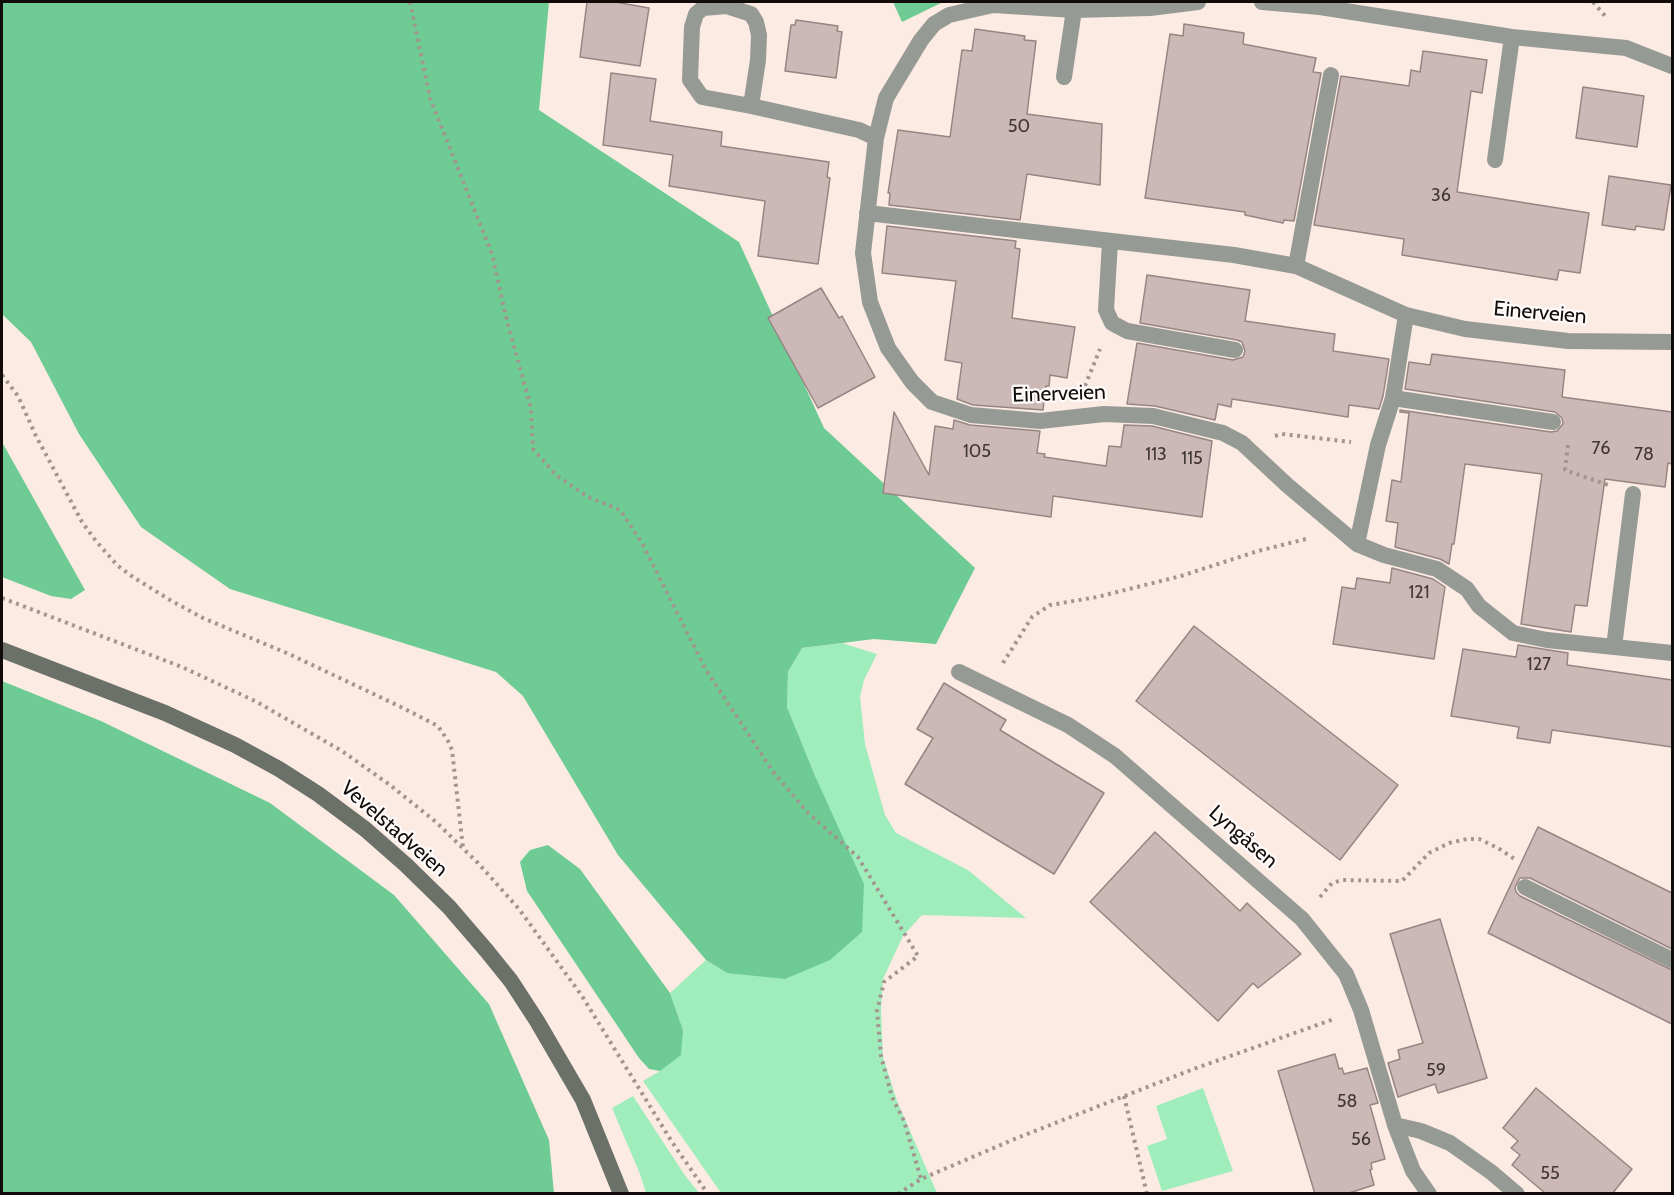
<!DOCTYPE html>
<meta charset="utf-8">
<style>
body{margin:0}
#map{position:relative;width:1674px;height:1195px;overflow:hidden;background:#fcebe3;font-family:Cabin,sans-serif}
canvas{display:block}
.frame{position:absolute;inset:0;border:3px solid #110c09;pointer-events:none}
</style>
<div id="map">
<canvas width="1674" height="1195"></canvas>
<div class="frame"></div>
</div>
<script>
const g = document.querySelector('canvas').getContext('2d');
g.lineJoin = 'round';
function fillPath(path, color) {
  g.fillStyle = color;
  g.fill(path, 'evenodd');
}
function toPath(rows) {
  const path = new Path2D();
  for (const r of rows) {
    path.moveTo(r[0], r[1]);
    for (let i = 2; i < r.length; i += 2) path.lineTo(r[i], r[i + 1]);
  }
  return path;
}
function stroke(path, color, width, dash) {
  g.strokeStyle = color;
  g.lineWidth = width;
  g.lineCap = dash ? 'butt' : 'round';
  g.setLineDash(dash || []);
  g.stroke(path);
}
function drawText(font, color, halo, rows, align = 'center') {
  g.font = font + ' Cabin,sans-serif';
  g.lineWidth = 4.5;
  g.setLineDash([]);
  g.textBaseline = 'middle';
  g.strokeStyle = halo;
  g.fillStyle = color;
  for (const [text, x, y, turn = 0] of rows) {
    g.save();
    g.translate(x, y);
    g.rotate((+turn || 0) * Math.PI / 180);
    g.textAlign = isNaN(turn) ? turn : align;
    if (halo) g.strokeText(text, 0, 0);
    g.fillText(text, 0, 0);
    g.restore();
  }
}
fillPath(toPath([
 [842,643,877,654,864,680,860,697,865,744,885,815,896,833,968,870,1026,918,922,915,903,936,883,979,881,1009,883,1057,897,1101,937,1193,721,1193,643,1081,660,1071,683,1030,670,993,706,960,727,973,816,778,787,707,788,672,802,648],
 [1203,1088,1233,1171,1162,1191,1147,1146,1167,1139,1156,1106],
 [633,1096,684,1174,699,1193,646,1193,640,1174,612,1108]
]), '#a0edbc');
fillPath(toPath([
 [2,2,549,2,539,110,739,242,824,428,975,568,936,644,874,639,802,648,788,672,787,707,816,778,864,884,862,932,830,960,785,979,727,973,706,960,618,855,523,696,496,672,230,589,141,527,79,434,31,342,2,314],
 [893,2,943,2,902,22],
 [2,442,85,590,71,599,51,596,2,577],
 [2,681,101,721,270,803,394,895,489,1004,549,1140,554,1193,2,1193],
 [548,845,580,869,670,993,683,1030,681,1055,660,1071,649,1069,639,1058,527,891,520,862,530,850]
]), '#6dcb93');
const building = toPath([
 [587,2,615,2,649,8,640,66,580,57,587,2],
 [796,20,838,26,837,31,842,32,836,78,785,71,791,25,795,25,796,20],
 [1184,24,1244,33,1243,44,1316,58,1313,72,1321,73,1294,221,1284,220,1283,223,1245,215,1245,212,1145,198,1170,34,1183,36,1184,24],
 [975,29,1025,36,1024,40,1036,41,1027,114,1102,124,1100,185,1027,174,1020,220,889,205,890,193,888,193,898,130,950,137,962,50,972,51,975,29],
 [1423,51,1487,60,1482,93,1471,91,1457,192,1589,213,1580,273,1559,270,1557,280,1402,255,1404,239,1314,225,1341,76,1409,86,1411,70,1420,72,1423,51],
 [611,73,656,79,650,121,722,132,721,146,829,162,827,177,830,178,818,264,758,256,765,201,669,186,673,155,603,145,611,73],
 [1583,87,1644,96,1637,147,1576,138,1583,87],
 [1609,176,1671,185,1664,230,1636,226,1635,230,1602,225,1609,176],
 [887,226,1016,241,1015,248,1020,249,1012,318,1075,327,1067,378,1050,375,1049,386,1046,386,1043,410,973,405,957,399,962,363,945,360,956,281,882,273,887,226],
 [1147,275,1250,290,1245,321,1335,334,1333,351,1389,359,1383,396,1379,409,1349,405,1348,417,1232,399,1231,407,1218,404,1215,420,1155,406,1127,404,1137,343,1233,360,1243,357,1245,351,1242,342,1237,340,1140,323,1147,275],
 [821,288,839,318,842,316,875,377,818,408,768,318,821,288],
 [1432,354,1565,370,1562,397,1672,412,1672,464,1668,463,1665,487,1605,479,1587,606,1575,605,1571,632,1521,624,1542,474,1465,464,1454,544,1452,544,1449,564,1440,559,1395,547,1398,523,1386,521,1392,480,1401,482,1409,413,1400,412,1400,410,1551,432,1557,431,1563,424,1562,418,1555,412,1405,389,1409,362,1430,365,1432,354],
 [894,412,929,475,935,426,953,429,954,420,970,425,1040,431,1037,453,1045,454,1044,457,1106,466,1109,446,1121,447,1124,425,1152,426,1212,441,1202,517,1053,496,1051,517,883,493,894,412],
 [1392,568,1433,579,1445,587,1434,659,1333,644,1342,587,1355,589,1357,578,1390,583,1392,568],
 [1194,626,1398,785,1340,860,1136,701,1194,626],
 [1518,645,1568,653,1567,665,1672,680,1672,747,1552,730,1550,743,1517,738,1519,727,1451,716,1463,649,1516,657,1518,645],
 [944,683,1006,720,1000,730,1104,793,1054,874,905,784,933,738,917,729,944,683],
 [1538,827,1672,893,1672,949,1530,878,1520,878,1515,887,1516,892,1520,896,1672,970,1672,1024,1488,933,1538,827],
 [1155,832,1240,911,1247,903,1301,954,1258,988,1253,983,1218,1021,1090,902,1155,832],
 [1440,919,1487,1078,1438,1093,1435,1084,1398,1097,1388,1063,1400,1059,1398,1050,1423,1043,1390,934,1440,919],
 [1335,1054,1339,1069,1342,1068,1344,1074,1367,1068,1378,1103,1370,1105,1385,1159,1371,1163,1372,1169,1370,1170,1374,1185,1346,1194,1315,1194,1278,1071,1335,1054],
 [1536,1088,1632,1169,1612,1194,1546,1194,1512,1165,1520,1155,1511,1148,1518,1141,1503,1128,1536,1088]
]);
fillPath(building, '#ccb9b7');
stroke(building, '#968583', 1.5);
stroke(toPath([
 [410,2,430,98,492,254,505,313,531,408,533,449,556,475,588,497,620,510,642,543,706,670,774,773,808,813,858,857,918,956,884,982,877,1011,881,1056,892,1097,904,1121,921,1179],
 [1593,2,1606,17],
 [2,375,18,396,36,436,82,522,96,541,117,565,133,577,170,600,203,618,289,654,399,706,438,726,448,741,452,750,463,848],
 [1085,386,1100,349],
 [1275,436,1282,434,1351,442],
 [1568,445,1565,470,1608,485],
 [2,598,182,667,255,701,342,751,390,785,436,822,478,863,519,909,582,996,672,1142,708,1194],
 [1003,663,1032,617,1050,605,1097,597,1181,576,1258,551,1306,539],
 [1320,897,1332,883,1343,880,1402,881,1429,853,1449,843,1467,839,1479,839,1498,848,1516,860],
 [1124,1096,1147,1194],
 [898,1194,921,1179,1017,1138,1191,1070,1334,1019]
]), '#a2958f', 4, [3, 4.5]);
stroke(toPath([
 [1110,242,1106,310,1112,323,1127,331,1235,350],
 [1296,266,1331,75],
 [1393,398,1553,422],
 [1525,887,1672,960]
]), '#969a94', 16);
stroke(toPath([
 [1198,2,1150,8,1074,10,993,5,949,15,934,24,921,40,886,98,876,138,863,253,870,302,888,348,912,382,932,402,971,415,1040,421,1104,414,1153,416,1223,433,1242,443,1287,485,1357,544,1384,555,1437,569,1467,589,1479,606,1513,633,1547,640,1672,653],
 [1262,2,1320,7,1512,37,1626,48,1672,66],
 [726,6,751,14,756,22,759,35,758,60,751,106,702,97,690,80,692,27,696,14,703,8,726,6],
 [1064,77,1074,10],
 [751,106,859,130,876,138],
 [1495,160,1512,37],
 [867,213,1234,255,1296,266,1406,315,1465,329,1568,341,1672,342],
 [1357,544,1378,445,1393,398,1406,315],
 [1614,647,1633,494],
 [959,672,1068,725,1115,756,1302,919,1346,974,1361,1010,1395,1125,1413,1171,1429,1194],
 [1395,1125,1421,1131,1450,1143,1491,1172,1517,1194]
]), '#969a94', 16);
stroke(toPath([
 [2,650,165,713,235,745,279,769,318,794,365,829,406,865,449,907,486,950,511,981,537,1021,583,1100,621,1194]
]), '#6b7169', 16);
drawText('18px', '#403734', null, [
 ["50",1019,127],
 ["36",1441,196],
 ["76",1601,449],
 ["105",977,452],
 ["113",1156,455],
 ["78",1644,455],
 ["115",1192,459],
 ["121",1419,593],
 ["127",1539,665],
 ["59",1436,1071],
 ["58",1347,1102],
 ["56",1361,1140],
 ["55",1550,1174]
]);
drawText('21px', '#110c09', '#fffbfa', [
 ["Einerveien",1540,313,5],
 ["Einerveien",1059,394,-2],
 ["Vevelstadveien",394,829,41],
 ["Lyngåsen",1243,837,41]
]);
</script>
